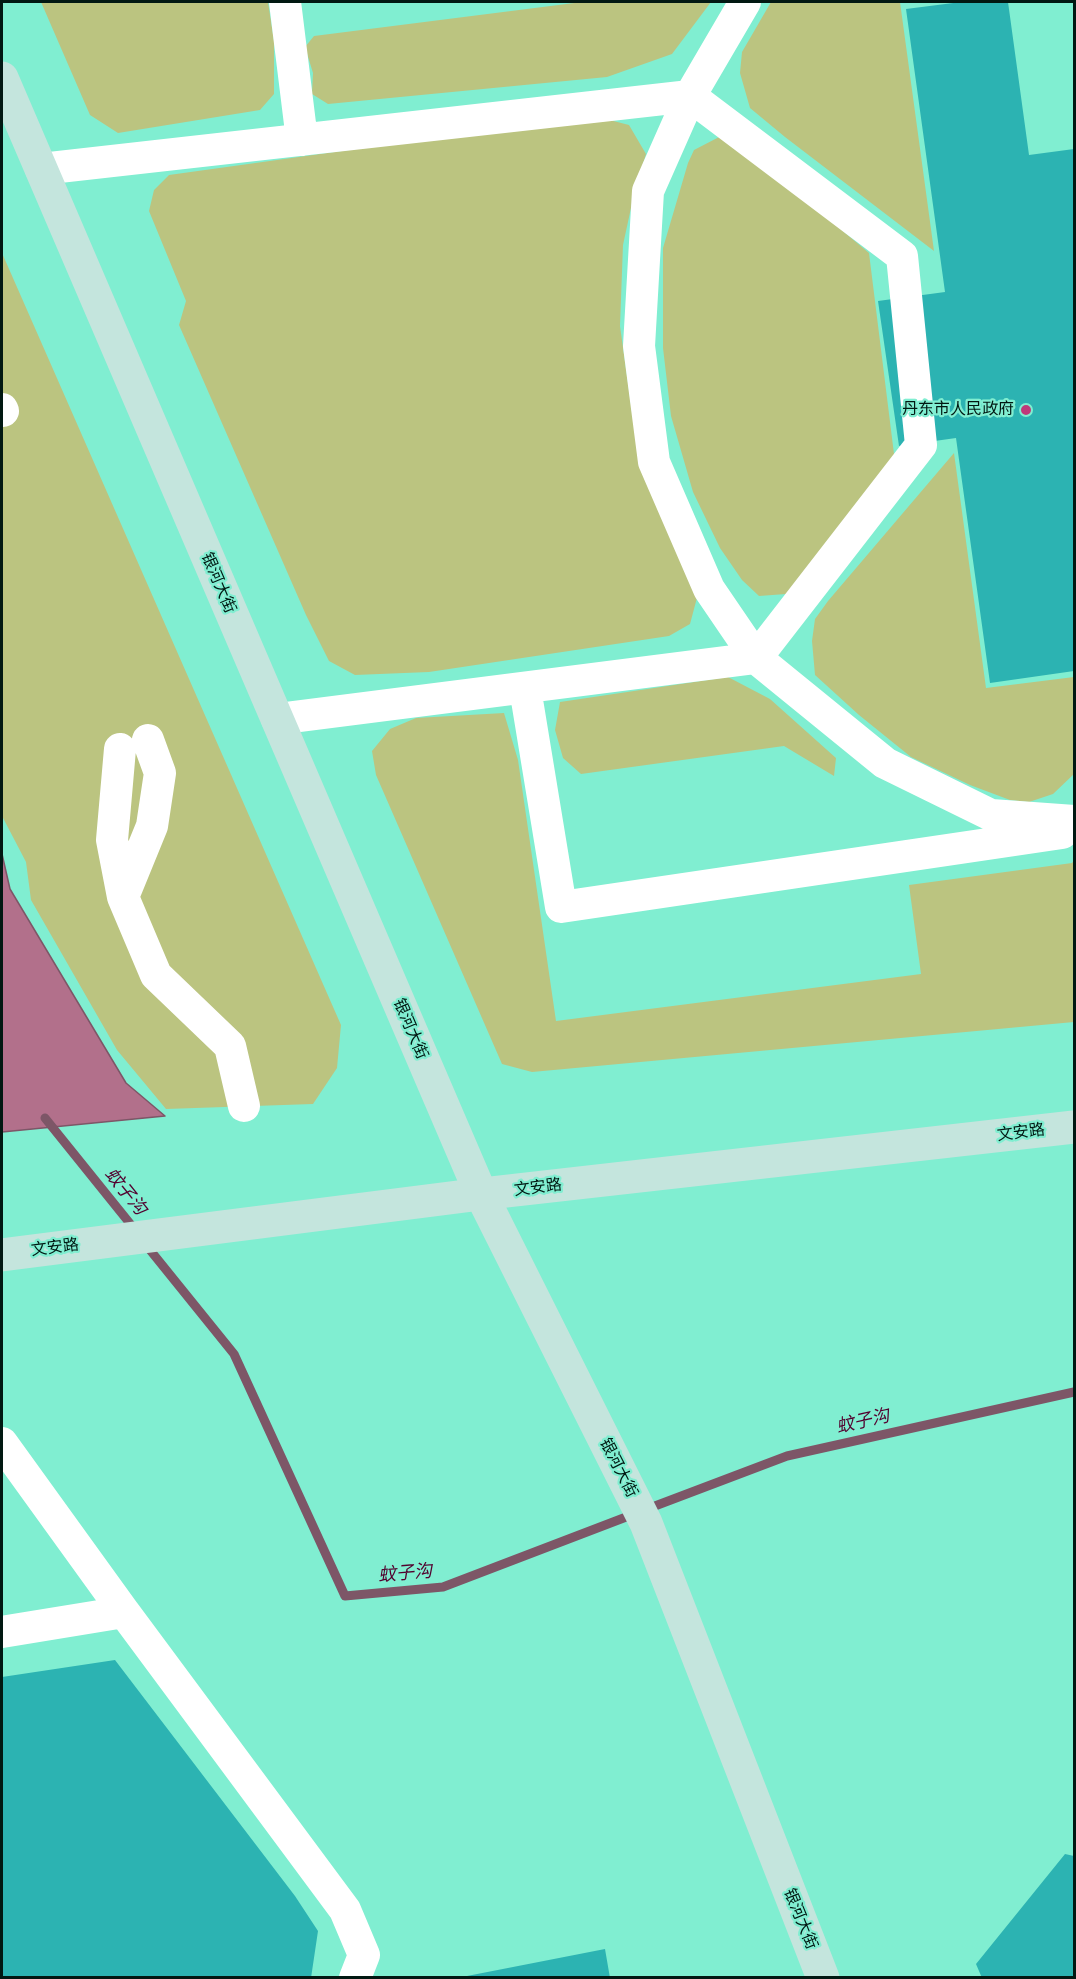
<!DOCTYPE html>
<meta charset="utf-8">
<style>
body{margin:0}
#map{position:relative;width:1076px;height:1979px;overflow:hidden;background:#80eed1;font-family:"Archivo Narrow",sans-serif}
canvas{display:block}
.frame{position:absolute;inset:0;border:3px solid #011812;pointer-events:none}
</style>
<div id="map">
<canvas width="1076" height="1979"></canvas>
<div class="frame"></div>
</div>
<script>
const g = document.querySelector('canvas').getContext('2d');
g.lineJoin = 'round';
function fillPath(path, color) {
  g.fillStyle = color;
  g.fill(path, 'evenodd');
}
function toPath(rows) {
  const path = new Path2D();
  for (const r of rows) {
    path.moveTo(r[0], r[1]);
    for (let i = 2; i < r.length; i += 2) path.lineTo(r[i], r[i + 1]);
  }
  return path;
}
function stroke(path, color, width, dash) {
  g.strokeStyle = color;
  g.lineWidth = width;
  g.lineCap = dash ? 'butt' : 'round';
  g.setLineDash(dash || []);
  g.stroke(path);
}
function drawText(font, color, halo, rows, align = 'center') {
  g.font = font + ' "Archivo Narrow","Noto Sans SC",sans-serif';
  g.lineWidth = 4.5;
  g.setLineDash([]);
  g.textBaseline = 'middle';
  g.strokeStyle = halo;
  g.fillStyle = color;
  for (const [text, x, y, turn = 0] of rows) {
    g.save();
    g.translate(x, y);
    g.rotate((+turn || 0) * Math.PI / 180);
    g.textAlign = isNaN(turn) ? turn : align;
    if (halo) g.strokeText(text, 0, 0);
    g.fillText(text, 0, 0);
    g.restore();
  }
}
fillPath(toPath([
 [41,2,268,2,274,41,274,94,260,110,118,133,90,115],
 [582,2,711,2,672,54,607,77,328,104,312,94,313,73,305,47,314,36],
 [771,2,900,2,934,251,785,137,750,108,740,73,742,52],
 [594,116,629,125,646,154,634,194,623,245,620,326,632,412,698,594,690,624,669,636,429,672,355,675,329,661,306,615,179,325,186,301,149,211,154,190,169,175],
 [723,135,736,141,869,253,895,462,786,594,759,596,742,580,720,548,693,492,671,416,663,348,663,248,688,163,694,150],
 [2,253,341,1025,337,1068,313,1104,166,1109,117,1050,31,900,26,862,2,816],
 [954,453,986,688,1074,677,1074,774,1053,794,1029,802,1010,800,970,785,911,757,859,715,815,675,812,641,815,619,828,601],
 [728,677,770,699,836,758,834,776,784,746,581,774,563,758,555,730,560,702],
 [504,713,518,760,556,1021,921,974,909,885,1072,863,1074,860,1074,1022,532,1072,502,1064,376,775,372,751,390,729,416,718]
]), '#bbc480');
const water = toPath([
 [2,854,10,889,126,1083,165,1116,2,1132,2,854]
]);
fillPath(water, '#b2708b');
stroke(water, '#7d5667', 1.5);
stroke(toPath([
 [45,1118,136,1231],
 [146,1245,234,1354,345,1596,443,1587,634,1514],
 [647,1509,787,1456,1074,1392]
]), '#7d5667', 9);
fillPath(toPath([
 [961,2,1008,2,1029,155,1074,149,1074,671,990,683,956,438,899,446,878,301,945,292,906,9],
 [115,1660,295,1896,318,1931,311,1978,2,1978,2,1677],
 [1065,1854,1074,1856,1074,1978,982,1978,976,1964],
 [605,1949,610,1978,467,1978,467,1976]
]), '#2cb3b2');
stroke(toPath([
 [285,2,302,140],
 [690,96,902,256,921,445,756,658,709,589,654,462,639,346,648,191,690,96],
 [41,169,690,96,745,2],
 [2,409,3,411],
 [525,688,561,907,1062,833],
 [277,719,756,658,885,763,991,815,1074,821],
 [148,740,160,773,152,826,123,897,156,975,230,1046,244,1106],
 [120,749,112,840,123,897],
 [2,1443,124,1612,2,1632],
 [124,1612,345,1910,364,1955,355,1978]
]), '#fff', 32);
stroke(toPath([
 [2,78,481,1194,646,1523,823,1978],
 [2,1255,481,1194,1074,1127]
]), '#c4e5dd', 33);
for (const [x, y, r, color] of [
 [1026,410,6,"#bf397a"]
]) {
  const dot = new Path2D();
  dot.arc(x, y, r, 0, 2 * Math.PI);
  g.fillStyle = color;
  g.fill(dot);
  stroke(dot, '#80eed1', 2);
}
drawText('16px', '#011812', '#80eed1', [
 ["丹东市人民政府",1014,410]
], 'right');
drawText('16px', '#011812', '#80eed1', [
 ["银河大街",218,583,67],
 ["银河大街",410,1029,67],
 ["文安路",1021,1133,-7],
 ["文安路",538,1188,-7],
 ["文安路",55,1248,-7],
 ["银河大街",618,1468,63],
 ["银河大街",800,1919,68]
]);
drawText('italic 18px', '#52002e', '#80eed1', [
 ["蚊子沟",125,1192,51],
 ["蚊子沟",863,1422,-13],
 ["蚊子沟",405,1574,-5]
]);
</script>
